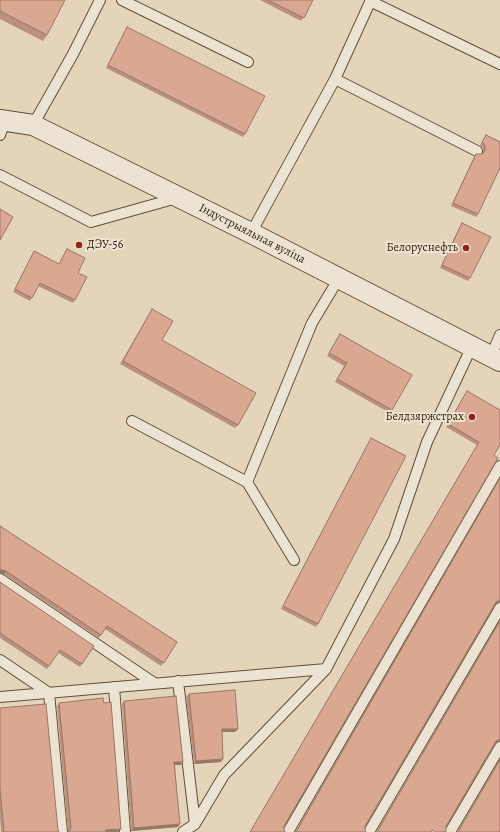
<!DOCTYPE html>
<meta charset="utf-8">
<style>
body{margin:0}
canvas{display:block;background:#e4d4ba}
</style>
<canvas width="500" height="832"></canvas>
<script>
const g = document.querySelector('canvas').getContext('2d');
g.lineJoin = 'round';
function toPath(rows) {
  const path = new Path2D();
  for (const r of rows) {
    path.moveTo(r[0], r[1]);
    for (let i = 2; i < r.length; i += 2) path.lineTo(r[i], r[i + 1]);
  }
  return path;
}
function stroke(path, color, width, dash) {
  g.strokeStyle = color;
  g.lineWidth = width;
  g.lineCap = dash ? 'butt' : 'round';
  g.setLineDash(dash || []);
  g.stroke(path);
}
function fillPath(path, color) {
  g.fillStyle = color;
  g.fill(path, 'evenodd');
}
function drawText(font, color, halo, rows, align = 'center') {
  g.font = font + ' Alegreya,serif';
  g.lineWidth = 4;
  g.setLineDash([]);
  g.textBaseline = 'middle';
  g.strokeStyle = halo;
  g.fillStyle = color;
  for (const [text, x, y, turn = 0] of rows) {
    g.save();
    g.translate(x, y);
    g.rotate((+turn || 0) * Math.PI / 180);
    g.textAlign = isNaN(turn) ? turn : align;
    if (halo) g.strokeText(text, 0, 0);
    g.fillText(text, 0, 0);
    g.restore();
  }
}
const lane = toPath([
 [122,0,248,62],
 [370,1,500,64],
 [335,79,477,151],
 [33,125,73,54,100,0],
 [0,135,5,121],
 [0,175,91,222,177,198],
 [251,233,335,79,371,0],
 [491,356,500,335],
 [132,421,247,482],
 [294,560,247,482,312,323,339,278],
 [0,579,154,683],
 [0,660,49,693,62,832],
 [178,681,195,824],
 [114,687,125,832],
 [0,697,326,669],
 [183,832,195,824,224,775,326,669,394,539,427,442,472,346],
 [288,832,500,466],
 [369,832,500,608],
 [450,832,500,747]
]);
const street = toPath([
 [0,120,33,125,251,233,500,361]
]);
stroke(lane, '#624e38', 12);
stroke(street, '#624e38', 22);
stroke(lane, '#ede3d2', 10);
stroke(street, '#ede3d2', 20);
fillPath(toPath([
 [0,0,47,35,43,41,0,19],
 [260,0,313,0,301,21],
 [127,27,245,134,243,137,106,68],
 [486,135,500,142,478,214,476,217,451,206,474,157,476,154,482,154,483,153,483,148,480,145],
 [462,223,470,278,468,281,440,268,460,226],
 [67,249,78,273,75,300,73,303,38,286,30,301,13,292,34,251,59,264],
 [152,309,162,340,238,425,235,428,120,364],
 [340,334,392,410,390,413,335,382,344,366,327,356],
 [465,394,500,410,284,826,284,829,250,832,477,445,446,427],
 [371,438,318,624,316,627,281,609],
 [500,478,500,602,495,604,365,826,365,829,366,832,296,832],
 [0,526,177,642,161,666,105,629,99,638,4,574,0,573],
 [0,582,94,646,80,667,58,653,47,669,0,638],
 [189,694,235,732,222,732,221,762,194,764,186,697],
 [124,701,181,765,175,765,178,827,131,831,122,704],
 [59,703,118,832,68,832,57,706],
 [0,708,58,830,59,832,1,832,0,816]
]), '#bb907d');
fillPath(toPath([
 [0,570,2,570,6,571,4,574,0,573],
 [500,600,500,602,494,605,496,602],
 [222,729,238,729,235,732,219,732],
 [500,739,500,741,494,744,496,741],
 [223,759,221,762,194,764,196,761],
 [174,762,183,762,181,765,172,765],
 [180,824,178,827,131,831,134,828],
 [121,829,118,832,104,832,105,830]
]), '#997666');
const building = toPath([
 [0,0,65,0,47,35,0,11,0,0],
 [268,0,313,0,304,18,268,0],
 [127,27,265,96,245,134,108,65,127,27],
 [486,135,500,142,500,168,478,214,453,203,476,154,482,154,485,151,485,145,482,142,486,135],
 [0,209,13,217,0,240,0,209],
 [462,223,491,237,470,278,442,265,462,223],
 [67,249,85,258,78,273,87,277,75,300,40,283,32,298,15,289,34,251,59,264,67,249],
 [152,309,173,321,162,340,256,393,238,425,123,361,152,309],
 [340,334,412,375,392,410,337,379,347,363,329,353,340,334],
 [467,391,500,410,500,445,494,455,498,458,284,826,284,829,285,832,250,832,479,442,448,424,467,391],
 [371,438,406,456,318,624,283,606,371,438],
 [500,478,500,600,496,602,365,826,365,829,366,832,296,832,500,478],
 [0,526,177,642,164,663,107,626,101,635,6,571,2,570,0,570,0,526],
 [0,582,94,646,82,664,60,650,49,666,0,633,0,582],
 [500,621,500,739,496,741,446,826,446,832,435,832,432,830,431,832,377,832,500,621],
 [235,690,238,729,222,729,223,759,196,761,189,694,235,690],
 [176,696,183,762,174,762,180,824,134,828,124,701,176,696],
 [103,698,104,703,111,702,121,829,105,830,107,832,69,832,71,828,59,703,103,698],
 [46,704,58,830,59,832,4,832,0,789,0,708,46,704],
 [500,760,500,832,458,832,500,760]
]);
fillPath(building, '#daa891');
stroke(building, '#997666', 1);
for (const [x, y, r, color] of [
 [79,245,4,"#8f2418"],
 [466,248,4,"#8f2418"],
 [472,417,4,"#8f2418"]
]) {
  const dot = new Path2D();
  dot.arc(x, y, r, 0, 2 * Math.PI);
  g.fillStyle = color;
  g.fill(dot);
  stroke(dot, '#ede3d2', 1.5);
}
drawText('12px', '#37210c', '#ede3d2', [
 ["Індустрыяльная вуліца",252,234,27]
]);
drawText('12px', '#37210c', '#ede3d2', [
 ["ДЭУ-56",87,245,"left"],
 ["Белоруснефть",458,248],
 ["Белдзяржстрах",464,417]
], 'right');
</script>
